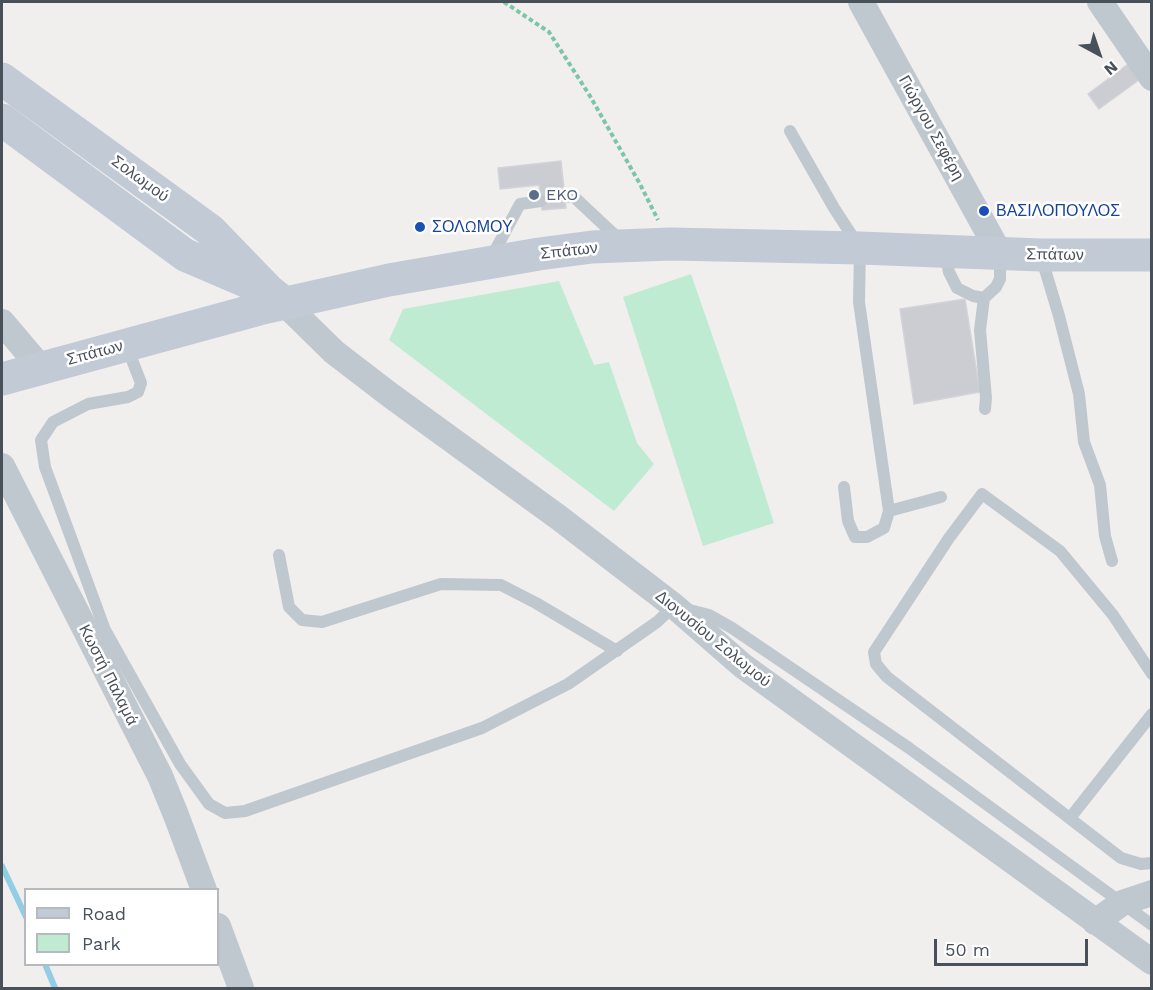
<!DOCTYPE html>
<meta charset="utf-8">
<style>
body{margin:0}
#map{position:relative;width:1153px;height:990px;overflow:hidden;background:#f1eeee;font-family:"Work Sans",sans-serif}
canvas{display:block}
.frame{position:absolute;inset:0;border:3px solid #48505a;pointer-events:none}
.legend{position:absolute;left:24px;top:888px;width:195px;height:78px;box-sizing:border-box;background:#fff;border:2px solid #b6b9bd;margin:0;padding:8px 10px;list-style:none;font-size:18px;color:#48505a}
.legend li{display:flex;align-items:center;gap:12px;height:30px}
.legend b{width:30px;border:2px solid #b6b9bd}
.north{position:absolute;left:1069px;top:24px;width:60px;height:60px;-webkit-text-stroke:4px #fff;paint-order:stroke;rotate:140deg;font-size:16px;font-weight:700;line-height:24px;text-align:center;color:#48505a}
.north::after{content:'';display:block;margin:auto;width:21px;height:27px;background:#48505a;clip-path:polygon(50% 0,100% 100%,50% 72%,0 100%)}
.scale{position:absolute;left:934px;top:939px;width:154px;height:27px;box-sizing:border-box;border:3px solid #48505a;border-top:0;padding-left:8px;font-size:18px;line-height:21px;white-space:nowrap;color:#48505a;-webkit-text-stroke:4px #fff;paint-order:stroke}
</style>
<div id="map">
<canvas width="1153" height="990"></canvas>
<div class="frame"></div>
<ul class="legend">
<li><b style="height:8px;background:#c2cad6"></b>Road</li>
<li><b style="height:16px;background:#c0ebd3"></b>Park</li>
</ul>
<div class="north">N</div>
<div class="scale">50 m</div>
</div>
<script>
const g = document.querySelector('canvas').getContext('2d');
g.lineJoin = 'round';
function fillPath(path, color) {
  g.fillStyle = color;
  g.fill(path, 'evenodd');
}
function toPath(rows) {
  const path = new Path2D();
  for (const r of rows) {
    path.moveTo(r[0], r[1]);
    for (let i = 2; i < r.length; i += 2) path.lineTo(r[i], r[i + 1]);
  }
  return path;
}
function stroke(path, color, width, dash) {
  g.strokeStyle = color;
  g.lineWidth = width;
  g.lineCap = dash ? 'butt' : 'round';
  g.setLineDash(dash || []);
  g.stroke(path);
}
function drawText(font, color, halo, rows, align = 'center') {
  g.font = font + ' "Work Sans",sans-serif';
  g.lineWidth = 5;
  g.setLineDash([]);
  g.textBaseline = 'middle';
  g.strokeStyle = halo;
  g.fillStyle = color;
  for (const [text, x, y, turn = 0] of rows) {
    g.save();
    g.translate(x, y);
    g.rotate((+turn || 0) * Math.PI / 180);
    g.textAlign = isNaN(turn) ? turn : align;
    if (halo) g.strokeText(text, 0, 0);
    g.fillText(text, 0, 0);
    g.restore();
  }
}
fillPath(toPath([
 [691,274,735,401,774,523,703,546,623,297],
 [559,281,594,365,609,362,637,443,654,464,614,511,389,340,403,309]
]), '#c0ebd3');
stroke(toPath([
 [2,866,26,917],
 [45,964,55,988]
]), '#91cee4', 6);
const building = toPath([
 [1132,61,1143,77,1099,109,1088,94,1132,61],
 [561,161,566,208,542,210,539,185,500,189,498,168,561,161],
 [965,299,980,392,914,404,900,309,965,299]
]);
fillPath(building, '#cccdd2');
stroke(building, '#d3d4d9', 1.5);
stroke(toPath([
 [504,2,549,32,590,96,640,184,658,220]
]), '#7bc6a6', 4, [4.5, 3]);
stroke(toPath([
 [790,131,834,208,860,248,859,302,889,511,941,497],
 [565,197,573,196,621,241],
 [945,252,949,272,957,288,973,296,984,298,996,287,1000,279,1000,255],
 [1041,256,1059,316,1079,394,1084,442,1100,485,1105,536,1112,561],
 [491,258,520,204,541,201],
 [984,298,980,330,986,398,985,409],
 [127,347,141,383,138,392,128,397,88,404,53,422,41,440,45,467,105,630,180,764,209,804,225,813,245,811,482,728,568,684,657,622,674,606,709,615,732,628,909,748,1152,925],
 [844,487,848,521,855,537,867,537,884,528,889,511],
 [279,555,289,607,302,620,322,622,441,584,501,585,536,603,617,651],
 [1152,674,1113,615,1060,551,982,494,949,538,874,652,876,664,887,677,1121,858,1141,864,1152,863],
 [1070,818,1152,714]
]), '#c0c8cf', 12);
stroke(toPath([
 [861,2,1000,254],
 [1100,2,1152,78],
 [284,303,334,352,390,395,558,517,674,606,743,666,1152,962],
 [2,322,41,368],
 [2,466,160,776,176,815,204,890],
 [1095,922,1122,903,1152,893],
 [218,926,241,988]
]), '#c0c8cf', 26);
stroke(toPath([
 [2,79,210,230,269,291,284,303],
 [2,120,185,255,255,285],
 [2,379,259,309,389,280,539,254,592,247,671,244,860,248,1040,255,1152,255]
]), '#c2cad6', 33);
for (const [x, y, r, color] of [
 [534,195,6,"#5c6f8a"],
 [984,211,6,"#1a4fb4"],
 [420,227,6,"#1a4fb4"]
]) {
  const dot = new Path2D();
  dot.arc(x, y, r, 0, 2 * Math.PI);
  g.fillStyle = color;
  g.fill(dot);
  stroke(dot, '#fff', 2);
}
drawText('16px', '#48505a', '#fff', [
 ["Γιώργου Σεφέρη",931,128,61],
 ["Σολωμού",140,179,36],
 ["Σπάτων",569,251,-6],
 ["Σπάτων",1055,255,1],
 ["Σπάτων",95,353,-15],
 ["Διονυσίου Σολωμού",713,639,39],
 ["Κωστή Παλαμά",108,675,63]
]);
drawText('16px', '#4e5e75', '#fff', [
 ["EKO",546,195]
], 'left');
drawText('16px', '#164399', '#fff', [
 ["ΒΑΣΙΛΟΠΟΥΛΟΣ",996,211],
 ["ΣΟΛΩΜΟΥ",432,227]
], 'left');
</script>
